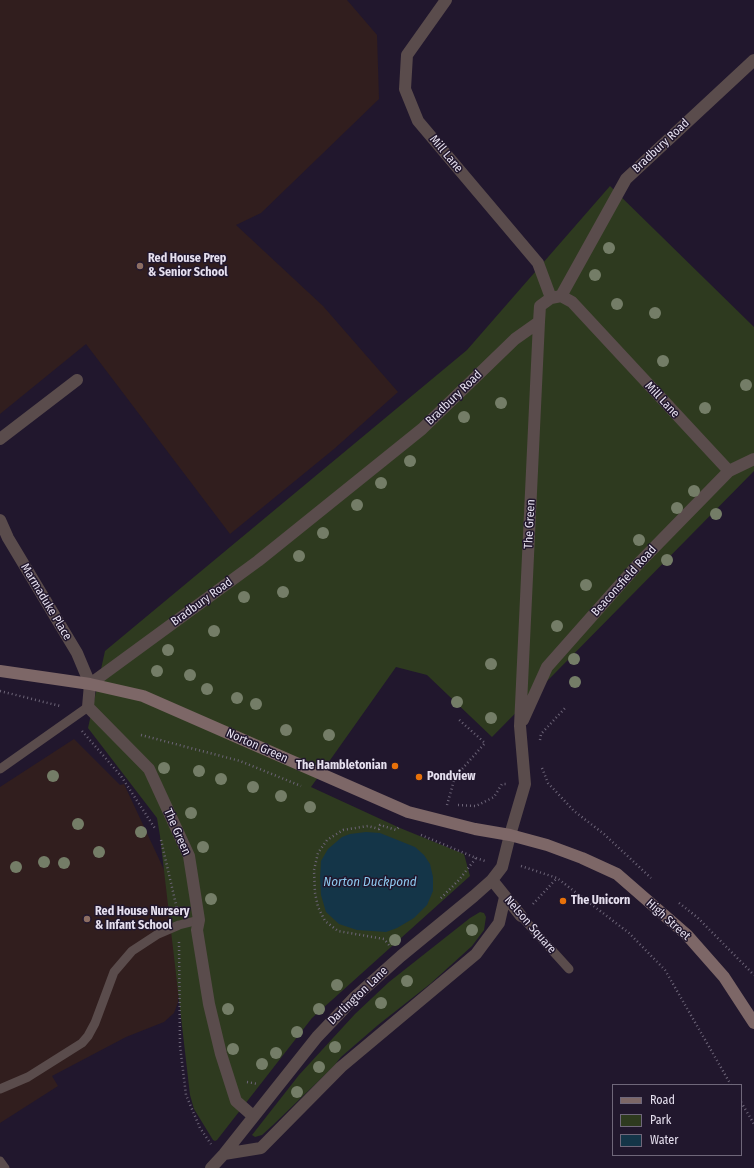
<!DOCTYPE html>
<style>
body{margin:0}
#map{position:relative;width:754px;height:1168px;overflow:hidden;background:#21172d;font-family:"Fira Sans Condensed",sans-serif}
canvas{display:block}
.legend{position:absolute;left:612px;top:1084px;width:130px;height:72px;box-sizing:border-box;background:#21172d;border:1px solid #6f677a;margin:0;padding:5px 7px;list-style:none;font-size:12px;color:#e5dfee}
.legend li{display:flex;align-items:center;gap:8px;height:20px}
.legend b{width:20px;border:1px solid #6f677a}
</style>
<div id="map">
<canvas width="754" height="1168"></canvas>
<ul class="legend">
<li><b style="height:5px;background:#7d6767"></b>Road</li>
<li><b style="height:11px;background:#2e3a1f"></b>Park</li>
<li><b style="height:11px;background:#143548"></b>Water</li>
</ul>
</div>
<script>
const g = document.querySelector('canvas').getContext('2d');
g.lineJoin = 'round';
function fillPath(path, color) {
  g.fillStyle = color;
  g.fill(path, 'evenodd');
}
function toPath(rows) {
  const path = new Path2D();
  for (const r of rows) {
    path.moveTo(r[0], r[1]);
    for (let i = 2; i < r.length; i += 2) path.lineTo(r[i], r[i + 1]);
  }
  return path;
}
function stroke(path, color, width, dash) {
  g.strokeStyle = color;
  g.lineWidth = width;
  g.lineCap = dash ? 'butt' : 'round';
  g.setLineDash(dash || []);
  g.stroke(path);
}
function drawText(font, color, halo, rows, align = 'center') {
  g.font = font + ' "Fira Sans Condensed",sans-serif';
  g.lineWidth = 3;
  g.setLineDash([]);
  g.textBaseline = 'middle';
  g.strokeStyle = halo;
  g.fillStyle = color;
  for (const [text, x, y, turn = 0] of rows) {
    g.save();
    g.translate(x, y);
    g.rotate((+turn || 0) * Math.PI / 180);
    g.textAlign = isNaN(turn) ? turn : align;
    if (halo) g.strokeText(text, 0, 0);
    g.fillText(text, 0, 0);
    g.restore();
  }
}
fillPath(toPath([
 [0,0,347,0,377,35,379,99,261,213,236,225,323,306,398,392,334,449,230,534,86,344,0,414],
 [74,739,120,785,124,784,174,891,179,990,178,1002,174,1013,164,1022,126,1037,52,1076,58,1086,0,1123,0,787]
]), '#311e1e');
fillPath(toPath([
 [610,186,754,327,754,471,492,737,427,675,396,667,311,787,400,828,464,854,470,876,312,1018,217,1140,215,1141,213,1140,194,1109,190,1095,160,836,157,818,88,728,105,651,467,350],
 [480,912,484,913,486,917,484,930,472,946,430,984,378,1025,341,1057,333,1067,273,1125,262,1135,255,1137,252,1135,299,1075,355,1014,389,982,470,918]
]), '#2e3a1f');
fillPath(toPath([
 [366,832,380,833,415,847,424,855,430,864,433,877,433,891,427,905,414,918,397,928,386,932,357,930,339,924,326,912,321,895,320,878,321,861,328,849,342,837,350,834]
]), '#143548');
stroke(toPath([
 [0,691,60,706],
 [82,731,121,776,156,830],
 [141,735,240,761,301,786],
 [540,740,541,734,566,707],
 [542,768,548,783,574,811,604,834,651,878],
 [447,805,455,777,485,743,457,718],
 [458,805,476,806,494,797,502,784,508,784],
 [421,835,476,858,459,880,439,900],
 [161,840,177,909],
 [476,858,485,861],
 [521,866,557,878,629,933,665,970,731,1085],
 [679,903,697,917,754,975],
 [533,904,557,878],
 [179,942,180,1046,186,1095,200,1128,211,1144],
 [389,945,384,939,338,931,325,921,318,907,315,893,314,870,318,853,327,840,343,830,368,826,379,829,380,825,396,830,399,827],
 [247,1082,258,1084],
 [741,1102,754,1124]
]), '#6d6578', 2.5, [1, 3]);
stroke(toPath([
 [0,769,88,707],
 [521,916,569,969],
 [0,1089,28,1077,82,1043,88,1036,95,1023,114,972,132,951,158,934,179,925,199,920],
 [0,1161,5,1168]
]), '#5a4c4c', 9);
stroke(toPath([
 [446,0,407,55,405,89,418,121,538,263,551,298],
 [561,296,626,179,754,60],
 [561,296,572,302,729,471],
 [0,439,77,380],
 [0,520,8,538,77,653,90,684,88,707,149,769,189,856,199,920,197,930,209,1004,221,1054,236,1101,253,1116],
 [90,684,258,561,422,429,515,339,539,322,540,306,551,298,561,296],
 [523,720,547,667,640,562,729,471,754,459],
 [492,880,521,916],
 [224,1154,261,1148,341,1067,476,954,499,923,505,897],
 [211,1168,224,1154,317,1037,355,997,401,956,474,896,492,880,502,867,510,835,525,784,520,726,539,322]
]), '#5a4c4c', 12);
stroke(toPath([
 [0,671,90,684,143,696,408,812,475,829,510,835,547,845,582,858,617,874,687,935,724,977,754,1023]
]), '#7d6767', 12);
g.fillStyle = '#747d67';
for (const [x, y] of [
 [609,248],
 [595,275],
 [617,304],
 [655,313],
 [663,361],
 [746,385],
 [501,403],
 [705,408],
 [464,417],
 [410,461],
 [381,483],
 [694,491],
 [357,505],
 [677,508],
 [716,514],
 [323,533],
 [639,540],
 [299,556],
 [667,560],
 [586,585],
 [283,592],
 [244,597],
 [557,626],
 [214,631],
 [168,650],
 [574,659],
 [491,664],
 [157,671],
 [190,675],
 [575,682],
 [207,689],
 [237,698],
 [457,702],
 [256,704],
 [491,718],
 [286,730],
 [329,735],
 [164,768],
 [199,771],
 [53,776],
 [221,779],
 [253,787],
 [281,796],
 [310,807],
 [191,813],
 [78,824],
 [141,832],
 [203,847],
 [99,852],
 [44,862],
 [64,863],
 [16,867],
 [211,899],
 [472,930],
 [395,940],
 [407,981],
 [337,985],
 [381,1003],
 [228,1009],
 [319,1009],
 [297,1032],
 [335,1047],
 [233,1049],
 [276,1053],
 [262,1064],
 [319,1067],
 [297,1092]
]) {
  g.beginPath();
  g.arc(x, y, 6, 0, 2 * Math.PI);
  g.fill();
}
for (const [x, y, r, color] of [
 [140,266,4,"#8d6e63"],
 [395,766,4,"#e8710a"],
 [419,777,4,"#e8710a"],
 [563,901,4,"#e8710a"],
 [87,919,4,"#8d6e63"]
]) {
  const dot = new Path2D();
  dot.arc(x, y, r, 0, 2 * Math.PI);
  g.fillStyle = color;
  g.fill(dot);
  stroke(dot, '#21172d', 1.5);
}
drawText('12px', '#e5dfee', '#21172d', [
 ["Bradbury Road",661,146,-43],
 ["Mill Lane",446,154,50],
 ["Bradbury Road",454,398,-44],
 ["Mill Lane",662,400,47],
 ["The Green",530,524,-87],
 ["Beaconsfield Road",624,581,-48],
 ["Marmaduke Place",46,602,59],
 ["Bradbury Road",202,602,-36],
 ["Norton Green",257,746,24],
 ["The Green",177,832,66],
 ["High Street",668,920,42],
 ["Nelson Square",530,925,49],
 ["Darlington Lane",358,996,-44]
]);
drawText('bold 12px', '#e5dfee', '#21172d', [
 ["Red House Prep",148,259],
 ["& Senior School",148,273],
 ["The Hambletonian",387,766,"right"],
 ["Pondview",427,777],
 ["The Unicorn",571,901],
 ["Red House Nursery",95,912],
 ["& Infant School",95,926]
], 'left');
drawText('italic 13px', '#8ec9ef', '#21172d', [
 ["Norton Duckpond",370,882]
]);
</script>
